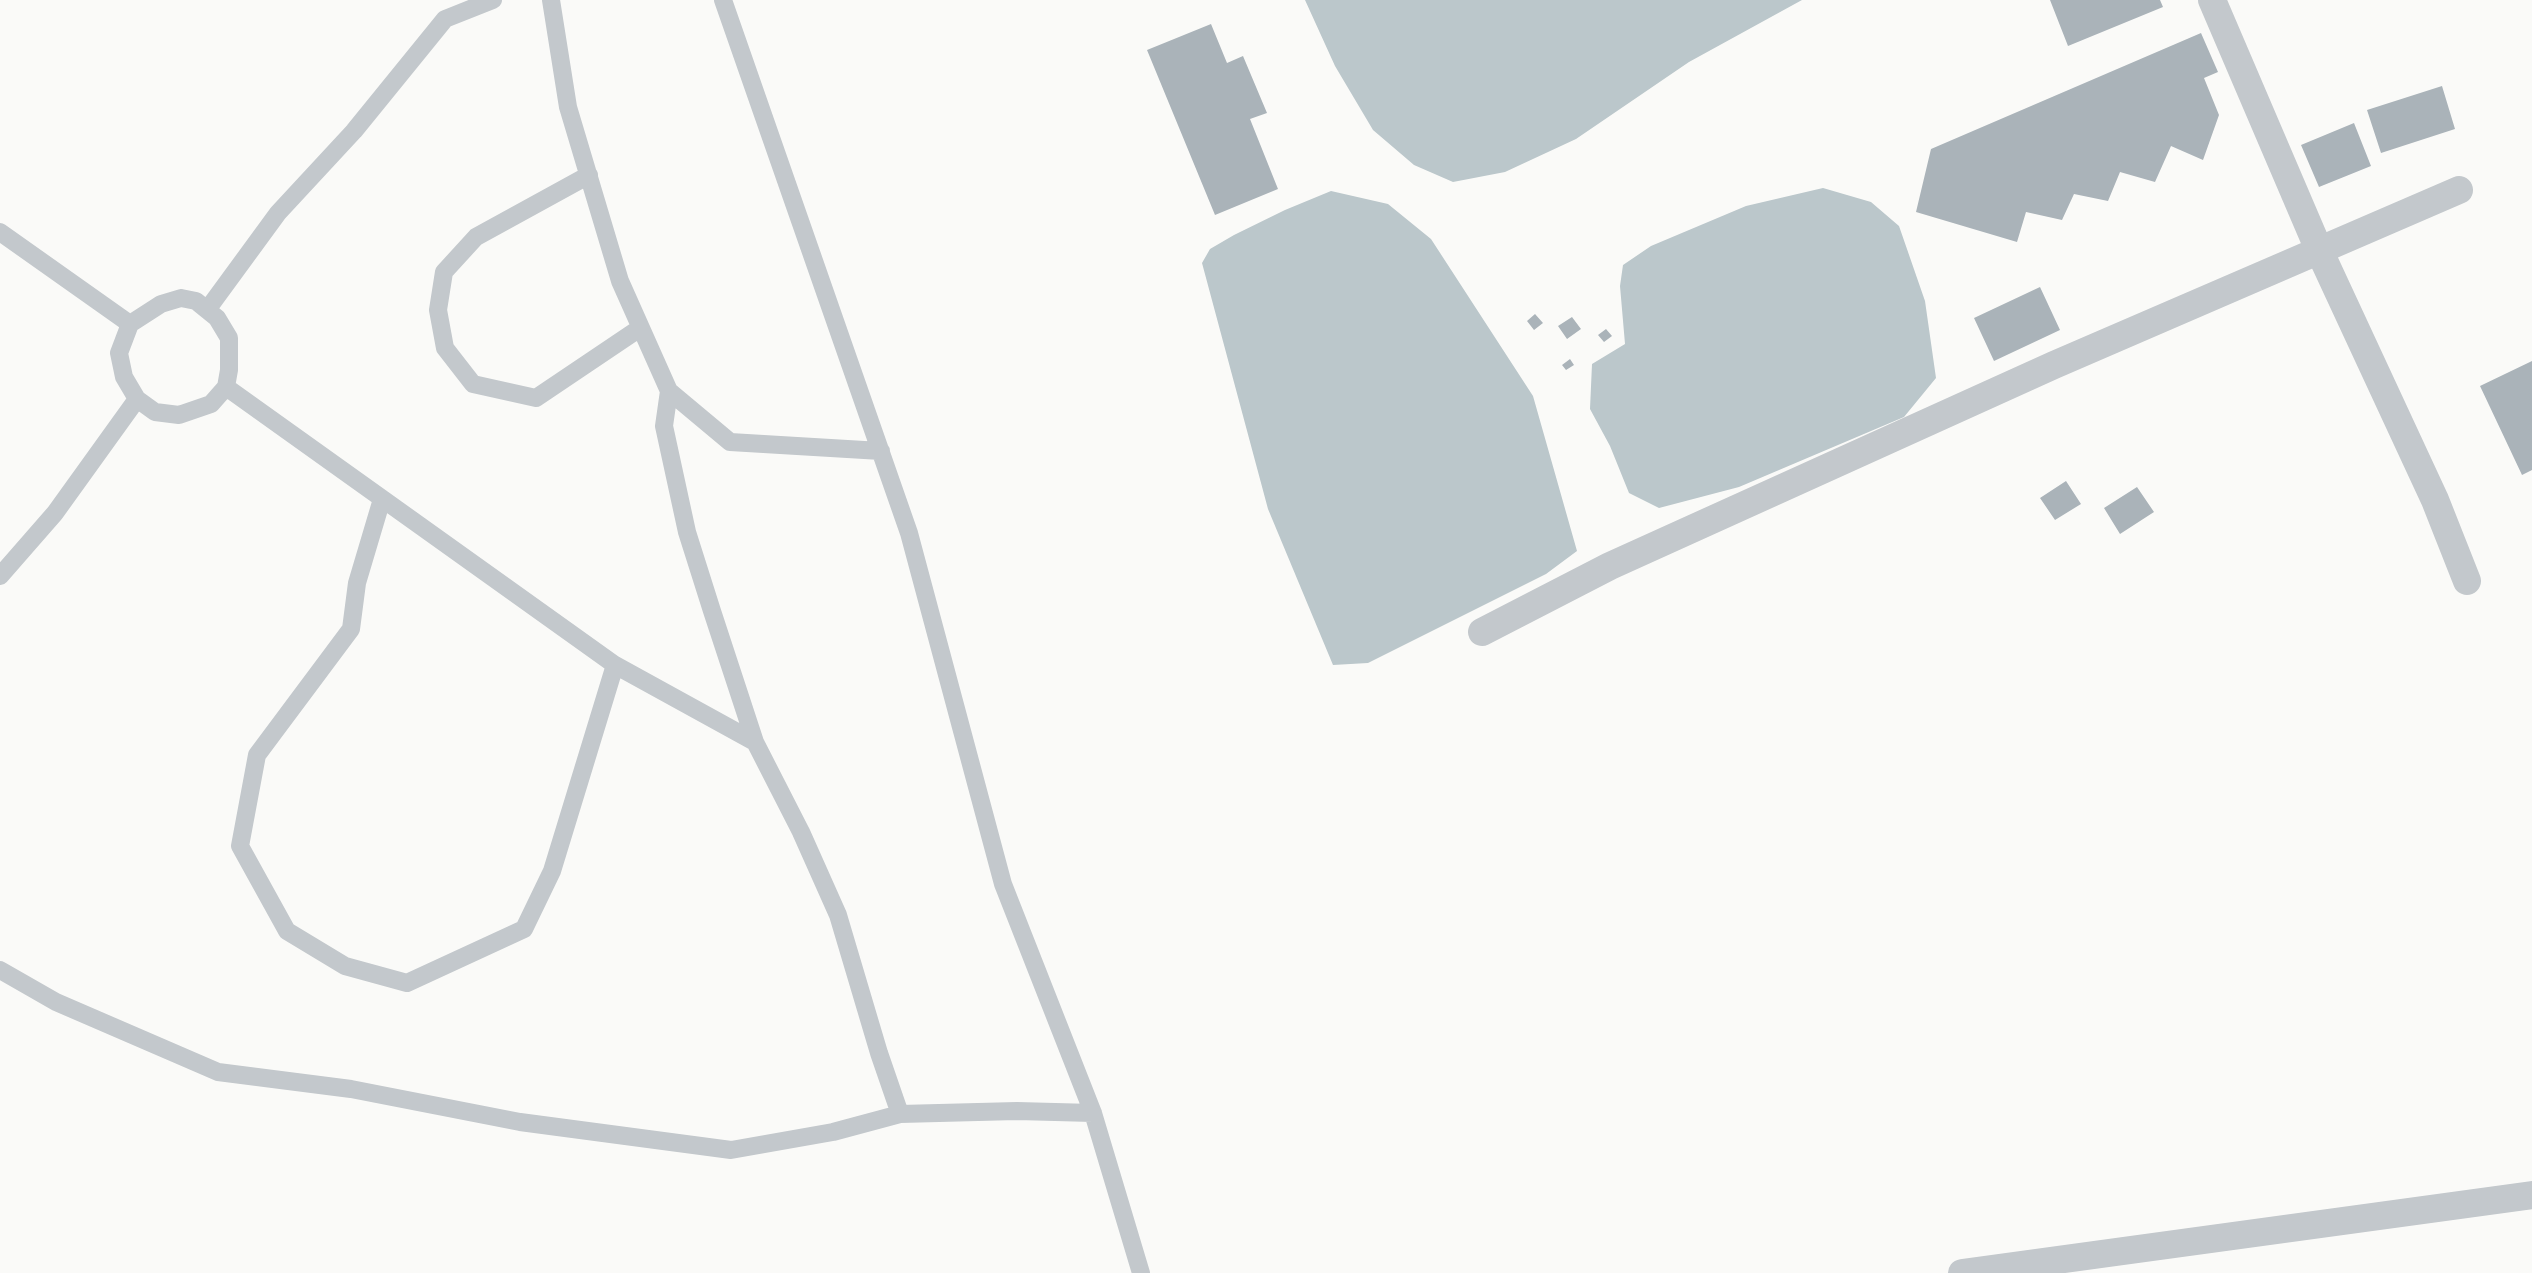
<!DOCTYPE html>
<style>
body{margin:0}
canvas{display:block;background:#fafaf8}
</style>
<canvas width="2532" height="1273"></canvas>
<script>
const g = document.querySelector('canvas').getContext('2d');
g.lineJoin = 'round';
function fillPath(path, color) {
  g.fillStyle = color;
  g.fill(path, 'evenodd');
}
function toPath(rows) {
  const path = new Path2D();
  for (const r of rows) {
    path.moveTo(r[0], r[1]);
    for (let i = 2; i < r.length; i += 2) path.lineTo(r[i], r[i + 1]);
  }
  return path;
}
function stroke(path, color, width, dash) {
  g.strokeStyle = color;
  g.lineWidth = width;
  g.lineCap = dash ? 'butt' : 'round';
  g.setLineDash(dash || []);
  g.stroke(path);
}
fillPath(toPath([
 [1305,0,1802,0,1689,62,1576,139,1505,172,1453,182,1414,165,1373,130,1335,66],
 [1823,188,1871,202,1899,226,1925,301,1936,378,1904,417,1739,487,1659,508,1629,493,1610,446,1590,409,1592,364,1625,344,1620,286,1623,265,1651,246,1746,206],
 [1331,191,1388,204,1431,239,1533,396,1577,551,1546,574,1368,663,1333,665,1268,509,1202,263,1210,249,1234,235,1285,210]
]), '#bbc7cb');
fillPath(toPath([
 [2050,0,2160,0,2163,7,2068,46],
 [1211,24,1227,63,1243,56,1267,113,1250,119,1278,189,1215,215,1147,50],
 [2201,33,2218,72,2204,78,2219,115,2203,160,2171,146,2155,182,2120,172,2108,201,2074,194,2062,220,2026,212,2017,242,1916,212,1931,149],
 [2442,86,2455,129,2381,153,2367,110],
 [2354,123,2371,166,2319,187,2301,145],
 [2040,287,2060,330,1994,361,1974,318],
 [1535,314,1543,323,1534,330,1527,321],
 [1572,317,1581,329,1567,339,1558,326],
 [1606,329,1612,336,1604,342,1598,335],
 [1570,359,1574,365,1566,370,1562,365],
 [2532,361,2532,470,2522,475,2480,386],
 [2066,481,2081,504,2055,520,2040,498],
 [2137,487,2154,512,2120,534,2104,508]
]), '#aab3b9');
stroke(toPath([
 [551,0,568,107,620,281,669,391,730,442,881,451],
 [723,0,909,533,1003,884,1093,1113,1141,1273],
 [589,175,476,237,444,272,438,310,445,348,473,384,536,398,640,328],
 [0,232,130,324],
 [181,298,196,301,217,318,229,338,229,370,226,387,211,404,179,415,155,412,137,399,124,377,119,353,130,324,161,304,181,298],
 [207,310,278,213,354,131,445,19,493,0],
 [226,387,615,665,755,742],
 [669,391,664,426,687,532,712,611,755,742,801,832,838,915,879,1053,900,1114,1017,1111,1093,1113],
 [382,499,357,583,351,629,257,755,240,846,287,931,345,966,407,983,524,929,552,871,615,665],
 [0,576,55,513,137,399],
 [0,970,56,1002,218,1072,351,1089,520,1122,731,1150,833,1132,900,1114]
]), '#c3c8cc', 18);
stroke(toPath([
 [2212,0,2319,250,2435,500,2467,581],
 [1482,632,1610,566,2054,365,2459,190],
 [1962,1273,2532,1195]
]), '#c3c8cc', 28);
</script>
